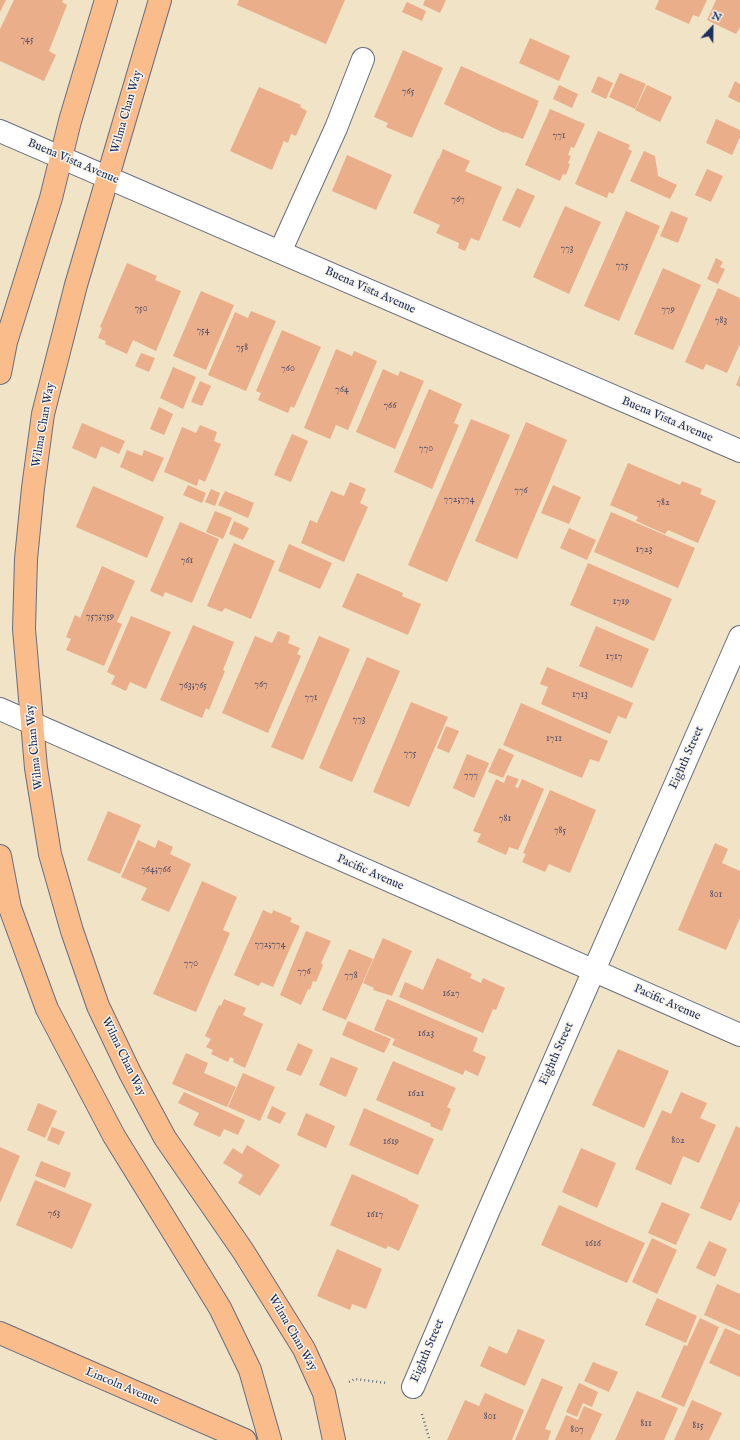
<!DOCTYPE html>
<style>
body{margin:0}
#map{position:relative;width:740px;height:1440px;overflow:hidden;background:#f0e3c6;font-family:"IM FELL English",serif}
canvas{display:block}
.north{position:absolute;left:692px;top:8px;width:40px;height:40px;-webkit-text-stroke:3px #f7f3e8;paint-order:stroke;rotate:22deg;font-size:11px;font-weight:700;line-height:16px;text-align:center;color:#1b2f5e}
.north::after{content:'';display:block;margin:auto;width:14px;height:18px;background:#1b2f5e;clip-path:polygon(50% 0,100% 100%,50% 72%,0 100%)}
</style>
<div id="map">
<canvas width="740" height="1440"></canvas>
<div class="north">N</div>
</div>
<script>
const g = document.querySelector('canvas').getContext('2d');
g.lineJoin = 'round';
function fillPath(path, color) {
  g.fillStyle = color;
  g.fill(path, 'evenodd');
}
function toPath(rows) {
  const path = new Path2D();
  for (const r of rows) {
    path.moveTo(r[0], r[1]);
    for (let i = 2; i < r.length; i += 2) path.lineTo(r[i], r[i + 1]);
  }
  return path;
}
function stroke(path, color, width, dash) {
  g.strokeStyle = color;
  g.lineWidth = width;
  g.lineCap = dash ? 'butt' : 'round';
  g.setLineDash(dash || []);
  g.stroke(path);
}
function drawText(font, color, halo, rows, align = 'center') {
  g.font = font + ' "IM FELL English",serif';
  g.lineWidth = 3;
  g.setLineDash([]);
  g.textBaseline = 'middle';
  g.strokeStyle = halo;
  g.fillStyle = color;
  for (const [text, x, y, turn = 0] of rows) {
    g.save();
    g.translate(x, y);
    g.rotate((+turn || 0) * Math.PI / 180);
    g.textAlign = isNaN(turn) ? turn : align;
    if (halo) g.strokeText(text, 0, 0);
    g.fillText(text, 0, 0);
    g.restore();
  }
}
fillPath(toPath([
 [0,0,6,0,0,12],
 [14,0,63,0,62,2,67,5,49,51,56,55,44,81,0,61,0,29],
 [239,0,345,0,326,44,237,5],
 [425,0,446,0,440,13,423,5],
 [659,0,707,0,699,17,693,15,689,24,655,9],
 [716,0,740,0,740,27,736,34,707,20],
 [407,2,426,11,422,21,402,12],
 [530,38,570,56,559,81,519,63],
 [403,50,443,68,412,138,386,127,388,123,374,117],
 [461,66,539,101,537,104,538,104,523,139,505,132,504,133,444,104],
 [620,73,646,84,635,109,609,97],
 [598,76,613,83,606,99,591,92],
 [735,81,740,84,740,103,728,97],
 [559,85,578,94,572,108,553,99],
 [647,85,672,97,660,122,635,110],
 [259,87,301,105,300,107,307,111,296,136,291,134,288,143,284,141,272,170,230,151],
 [550,109,585,124,574,148,571,147,568,155,571,156,568,163,570,164,566,175,563,174,560,181,525,165],
 [716,119,740,130,740,137,732,155,706,143],
 [598,131,630,145,628,149,632,151,613,194,609,192,607,198,575,184],
 [443,149,470,161,465,171,502,187,479,241,471,238,465,251,458,248,459,243,436,233,440,225,413,213,438,159,439,159],
 [644,151,655,156,658,176,677,185,670,199,630,181],
 [347,155,392,175,376,210,332,191],
 [707,169,723,176,711,202,695,195],
 [517,188,535,196,520,228,502,220],
 [565,206,601,222,569,294,533,277],
 [626,211,660,226,619,321,584,306],
 [671,211,688,218,678,243,660,236],
 [716,258,723,262,720,267,725,269,718,284,707,279],
 [127,263,157,276,155,280,181,291,156,351,133,340,127,354,105,344,106,341,98,338,102,328,100,327],
 [663,268,701,285,673,350,634,334],
 [718,288,740,298,740,344,727,373,706,364,703,370,685,362],
 [201,291,234,305,206,370,173,356],
 [251,311,276,321,246,391,208,375,235,312,248,318],
 [282,330,321,347,294,408,291,406,288,413,258,400,261,393,256,391],
 [336,349,352,356,354,351,377,361,348,430,336,425,330,439,304,428],
 [141,353,155,358,149,372,135,366],
 [173,367,196,377,183,409,160,398],
 [383,369,398,376,400,371,424,381,395,449,356,432],
 [740,375,740,387,736,385],
 [200,381,211,386,202,406,191,402],
 [429,389,462,404,454,423,459,425,432,489,394,472],
 [159,407,173,414,164,435,150,429],
 [471,419,510,435,447,582,408,565],
 [526,422,567,440,517,559,475,541],
 [82,423,125,441,119,454,101,446,96,459,72,448],
 [200,425,217,432,214,441,221,444,205,482,199,479,197,486,164,472,182,427,196,433],
 [292,434,308,441,291,482,274,475],
 [127,450,142,456,144,450,164,458,153,482,120,467],
 [628,463,680,485,682,481,702,489,700,494,716,501,698,543,668,530,665,534,636,521,638,517,610,505],
 [350,482,366,489,360,503,368,507,344,562,301,543,310,520,317,523,331,491,344,496],
 [188,485,206,493,202,503,183,495],
 [553,485,581,497,569,524,541,513],
 [93,486,164,517,147,558,76,527],
 [211,489,220,493,215,506,205,502],
 [225,491,254,503,248,518,218,505],
 [215,511,232,518,223,539,206,532],
 [611,512,695,548,678,588,594,552],
 [234,521,249,528,243,540,229,534],
 [180,522,219,539,192,603,165,592,163,597,150,591],
 [569,528,596,540,587,560,560,548],
 [234,543,275,561,251,619,225,608,222,612,207,606],
 [289,544,332,563,320,589,278,571],
 [588,563,672,599,654,641,570,605],
 [102,566,135,581,117,622,122,624,104,666,66,650,71,639,66,637,75,615,80,618],
 [357,573,403,593,402,596,421,604,408,635,342,607],
 [131,616,171,632,146,689,130,682,126,691,111,684,115,676,107,672],
 [193,625,234,642,223,670,225,671,209,710,206,708,202,718,160,700],
 [596,626,649,649,632,688,579,666],
 [278,631,290,636,288,643,300,648,297,654,301,656,268,733,222,713,255,636,272,643],
 [319,636,350,649,303,760,271,747],
 [367,657,400,671,352,782,319,768],
 [547,667,633,703,626,719,618,716,610,734,541,704,548,687,540,684],
 [411,702,448,717,409,807,373,792],
 [521,703,608,741,599,762,590,759,582,778,503,745],
 [446,726,459,731,449,753,437,748],
 [499,748,514,755,503,778,488,772],
 [467,754,489,763,474,798,453,788],
 [507,775,519,779,515,787,518,788,522,779,544,789,518,850,509,847,506,855,477,842,481,834,473,831,496,779,504,783],
 [550,790,596,810,570,873,549,864,545,872,522,862,526,854,523,853],
 [108,811,141,825,120,874,87,860],
 [138,840,155,848,158,840,173,847,170,854,191,864,169,912,141,900,147,888,121,877],
 [715,843,728,849,722,863,740,871,740,918,726,950,678,930],
 [202,881,237,897,223,930,230,933,196,1012,153,994],
 [263,910,272,914,273,910,292,918,290,922,300,926,273,987,261,982,259,986,234,975],
 [306,931,331,941,321,963,323,965,316,982,313,981,310,990,308,989,301,1005,280,995],
 [383,938,412,951,392,996,373,990,374,988,363,983],
 [349,949,373,959,346,1020,322,1010],
 [437,958,472,974,470,978,481,983,483,978,505,988,496,1010,493,1009,483,1033,399,997,405,982,423,990],
 [224,999,246,1008,243,1015,263,1024,245,1068,233,1062,234,1059,230,1057,228,1062,211,1054,213,1050,206,1047,211,1039,205,1036,219,1005,221,1006],
 [387,999,478,1038,473,1051,486,1057,478,1076,465,1070,463,1075,392,1045,395,1039,374,1030],
 [348,1021,391,1039,384,1053,342,1035],
 [298,1043,313,1050,301,1076,286,1070],
 [618,1049,669,1071,644,1128,592,1105],
 [186,1053,208,1063,204,1073,236,1087,227,1107,172,1084],
 [331,1057,358,1068,346,1097,319,1085],
 [393,1061,456,1088,447,1107,451,1109,442,1131,430,1126,431,1124,376,1100],
 [243,1073,275,1087,260,1121,228,1107],
 [184,1092,245,1120,238,1135,224,1129,220,1137,193,1125,199,1113,178,1103],
 [681,1092,707,1103,700,1118,716,1125,699,1163,683,1156,671,1185,635,1169,662,1110,671,1114],
 [38,1103,57,1111,45,1138,27,1130],
 [272,1106,286,1113,280,1124,267,1118],
 [364,1108,434,1139,418,1175,349,1145],
 [306,1113,335,1126,326,1148,297,1135],
 [736,1126,740,1128,740,1201,731,1221,700,1208],
 [52,1127,65,1132,59,1145,47,1140],
 [247,1145,280,1165,260,1196,238,1183,243,1175,223,1163,233,1148,242,1154],
 [0,1147,20,1156,0,1203],
 [581,1148,616,1163,597,1208,562,1192],
 [41,1161,71,1173,65,1188,35,1176],
 [352,1174,408,1199,408,1200,419,1205,399,1251,388,1246,386,1249,330,1225],
 [35,1180,92,1204,72,1249,16,1225],
 [662,1202,690,1214,676,1245,648,1233],
 [559,1205,645,1243,627,1283,541,1245],
 [652,1238,677,1250,657,1294,632,1282],
 [709,1241,727,1249,715,1277,696,1268],
 [337,1249,382,1269,366,1309,352,1304,350,1310,317,1296],
 [717,1284,740,1294,740,1331,704,1315],
 [657,1298,697,1316,686,1343,645,1325],
 [700,1318,719,1327,684,1407,661,1397,684,1345,687,1346],
 [725,1328,740,1335,740,1377,709,1363],
 [518,1329,545,1340,525,1386,480,1366,489,1346,507,1354],
 [593,1362,618,1372,609,1392,584,1381],
 [542,1378,563,1387,545,1429,551,1431,548,1440,515,1440],
 [579,1383,598,1392,592,1407,583,1403,577,1417,566,1412],
 [637,1391,678,1408,664,1440,615,1440],
 [485,1393,524,1410,512,1440,447,1440,465,1400,479,1406],
 [692,1400,722,1413,709,1440,674,1440],
 [584,1406,602,1414,590,1440,555,1440,566,1415,578,1420]
]), '#eaae8a');
const minor = toPath([
 [0,131,740,451],
 [280,252,336,128,363,59],
 [0,709,740,1035],
 [413,1387,488,1212,740,637]
]);
const major = toPath([
 [160,0,76,285,43,414,33,488,26,559,24,629,36,768,50,854,72,931,98,1006,130,1073,165,1138,243,1251,304,1349,324,1393,334,1440],
 [0,373,6,342,51,198,70,121,106,0],
 [0,856,10,908,47,1009,114,1136,220,1308,250,1370,270,1440],
 [0,1333,245,1440]
]);
stroke(minor, '#666e82', 24);
stroke(major, '#666e82', 24);
stroke(toPath([
 [349,1382,355,1379,387,1383],
 [422,1414,429,1438,428,1440]
]), '#666e82', 2.5, [1, 3]);
stroke(minor, '#fff', 22);
stroke(major, '#f9bc8a', 22);
drawText('10px', '#4f4f69', null, [
 ["745",27,40],
 ["765",408,92],
 ["771",559,136],
 ["767",458,200],
 ["773",567,249],
 ["775",622,266],
 ["750",141,309],
 ["779",668,310],
 ["783",721,321],
 ["754",203,331],
 ["758",242,348],
 ["760",288,369],
 ["764",342,390],
 ["766",390,406],
 ["770",426,449],
 ["776",521,491],
 ["772;774",459,500],
 ["782",663,503],
 ["1723",644,550],
 ["761",187,561],
 ["1719",621,602],
 ["757;759",100,617],
 ["1717",614,657],
 ["767",261,685],
 ["763;765",193,686],
 ["1713",580,695],
 ["771",311,698],
 ["773",359,720],
 ["1711",554,739],
 ["775",410,754],
 ["777",471,776],
 ["781",505,819],
 ["785",560,831],
 ["764;766",156,870],
 ["801",716,895],
 ["772;774",270,945],
 ["770",191,964],
 ["776",304,972],
 ["778",351,976],
 ["1627",451,994],
 ["1623",426,1034],
 ["1621",416,1094],
 ["802",678,1141],
 ["1619",391,1142],
 ["763",54,1214],
 ["1617",375,1215],
 ["1616",593,1244],
 ["801",490,1417],
 ["811",646,1424],
 ["815",698,1426],
 ["807",577,1430]
]);
drawText('12px', '#1b2f5e', '#f7f3e8', [
 ["Wilma Chan Way",127,112,-74],
 ["Buena Vista Avenue",73,162,23],
 ["Buena Vista Avenue",370,291,24],
 ["Buena Vista Avenue",667,420,23],
 ["Wilma Chan Way",44,425,-80],
 ["Wilma Chan Way",35,747,-96],
 ["Eighth Street",687,758,-66],
 ["Pacific Avenue",370,873,24],
 ["Pacific Avenue",667,1003,24],
 ["Eighth Street",557,1054,-66],
 ["Wilma Chan Way",123,1057,64],
 ["Wilma Chan Way",292,1333,60],
 ["Eighth Street",428,1351,-67],
 ["Lincoln Avenue",122,1387,23]
]);
</script>
